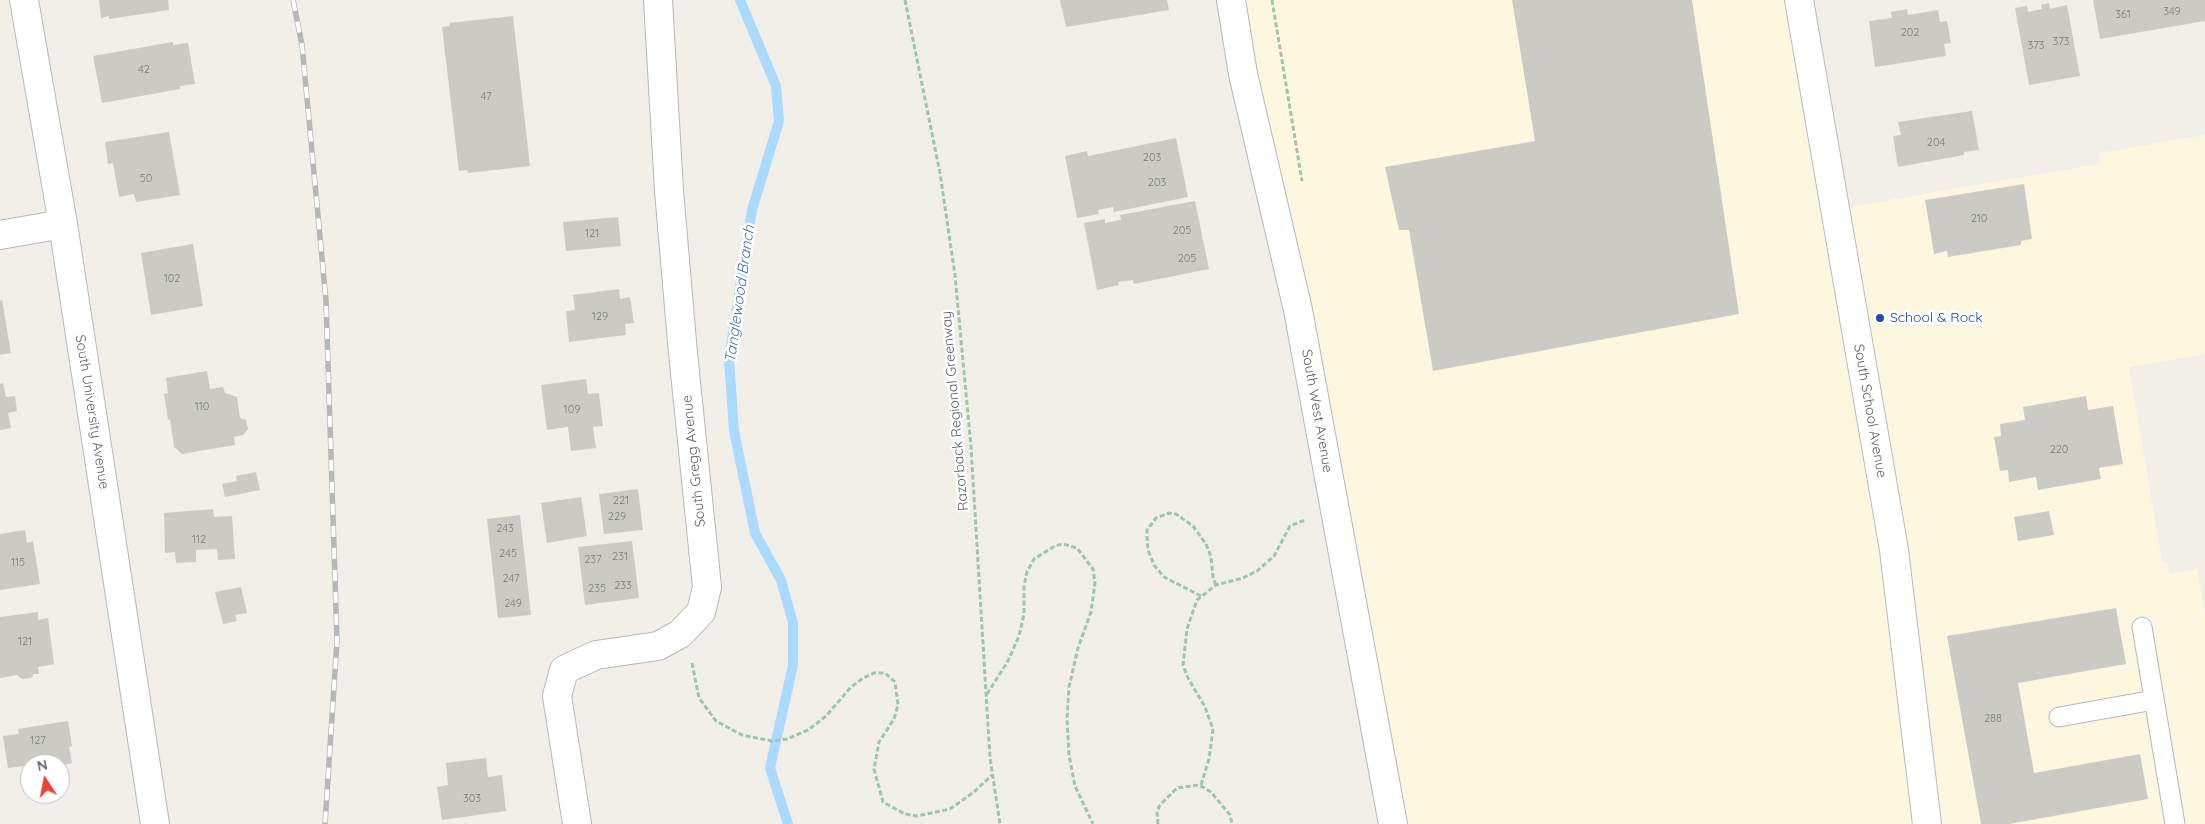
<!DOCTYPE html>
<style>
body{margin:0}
#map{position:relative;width:2205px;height:824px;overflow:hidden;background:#f1efe8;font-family:Quicksand,sans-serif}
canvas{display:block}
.north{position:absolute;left:20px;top:754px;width:50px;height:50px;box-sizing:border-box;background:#fff;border:1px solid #bfc1c3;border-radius:50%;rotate:349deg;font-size:14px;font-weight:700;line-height:20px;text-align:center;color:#5f6368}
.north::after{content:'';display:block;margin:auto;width:18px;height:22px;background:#ea4335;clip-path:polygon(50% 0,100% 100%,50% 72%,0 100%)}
</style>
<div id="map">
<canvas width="2205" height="824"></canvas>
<div class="north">N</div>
</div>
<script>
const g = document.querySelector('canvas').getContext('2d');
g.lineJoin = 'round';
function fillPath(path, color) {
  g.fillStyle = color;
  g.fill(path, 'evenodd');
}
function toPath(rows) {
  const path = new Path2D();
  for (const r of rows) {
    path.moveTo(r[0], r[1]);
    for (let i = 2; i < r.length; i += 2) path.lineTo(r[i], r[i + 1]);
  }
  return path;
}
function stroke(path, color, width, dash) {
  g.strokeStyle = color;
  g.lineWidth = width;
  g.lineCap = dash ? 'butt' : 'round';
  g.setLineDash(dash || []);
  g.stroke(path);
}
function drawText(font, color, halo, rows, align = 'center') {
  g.font = font + ' Quicksand,sans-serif';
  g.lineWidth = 5;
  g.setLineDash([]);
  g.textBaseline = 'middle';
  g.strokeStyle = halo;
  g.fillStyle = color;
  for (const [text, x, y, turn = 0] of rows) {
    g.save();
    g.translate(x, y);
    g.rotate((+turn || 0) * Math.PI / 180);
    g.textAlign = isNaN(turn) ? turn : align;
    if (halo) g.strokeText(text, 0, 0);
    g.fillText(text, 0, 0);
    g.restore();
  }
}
fillPath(toPath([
 [1231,0,1799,0,1836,209,2100,164,2099,153,2205,135,2205,354,2129,367,2162,562,2167,561,2169,574,2197,569,2205,615,2205,824,1393,824]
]), '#fef7e0');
stroke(toPath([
 [740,0,776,86,779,121,752,210,729,359,734,431,755,533,781,580,793,623,793,665,770,768,788,824]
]), '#aadaff', 10);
fillPath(toPath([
 [99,0,168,0,169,10,109,19,109,16,101,18],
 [1060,0,1167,0,1169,10,1066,27],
 [1512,0,1692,0,1739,314,1433,371,1409,230,1399,230,1385,167,1535,141],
 [2093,0,2205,0,2205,21,2100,39],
 [2049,3,2050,9,2067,5,2080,76,2029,85,2015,8,2027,6,2028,12,2042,9,2041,5],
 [1907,9,1908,15,1938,10,1940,22,1947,21,1951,43,1944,44,1946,56,1875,67,1869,21,1892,18,1891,12],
 [513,16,530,166,468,173,467,170,459,171,442,27,450,26,449,23],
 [173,42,173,45,188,43,195,84,180,86,180,89,102,103,93,56],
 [1972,111,1979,150,1964,152,1964,155,1898,167,1893,136,1901,135,1898,122],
 [169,132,180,195,136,202,134,194,119,197,113,163,108,164,105,142],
 [1176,138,1188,197,1114,212,1113,207,1098,210,1099,214,1077,218,1065,156,1087,151,1088,156],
 [2024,184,2032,239,2021,241,2021,245,1948,257,1947,251,1934,254,1925,200],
 [1195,201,1209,269,1134,284,1133,280,1118,282,1119,285,1097,290,1084,223,1105,219,1105,223,1121,220,1120,215],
 [618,217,621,246,566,251,563,222],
 [193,244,203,306,151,315,141,253],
 [619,289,620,299,630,297,634,323,625,324,626,335,569,342,566,311,575,310,573,295],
 [2,300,11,353,0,355,0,301],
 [207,371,210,389,223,387,225,393,237,397,240,418,246,420,248,429,243,435,234,437,235,445,182,454,174,447,170,419,168,420,164,394,168,393,166,378],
 [586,379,588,394,599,393,603,426,593,427,596,448,571,451,568,427,547,430,541,385],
 [3,383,6,397,15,396,17,411,8,413,11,428,0,430,0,384],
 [2086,396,2088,410,2113,406,2123,464,2099,468,2101,479,2038,490,2036,477,2009,482,2008,470,2000,471,1994,437,2001,436,2000,424,2025,420,2023,407],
 [256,472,260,490,225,497,222,484,237,481,236,476],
 [638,489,643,530,604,534,599,494],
 [581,497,587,536,547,543,541,503],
 [213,509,214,517,232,516,235,559,218,560,217,549,196,550,196,562,176,563,175,552,165,553,164,513],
 [2049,511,2054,535,2018,541,2014,517],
 [520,515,531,615,498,618,487,519],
 [25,530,27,543,33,541,40,584,0,590,0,534],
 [632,541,639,598,585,605,578,547],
 [241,587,247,613,235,615,237,621,223,624,215,592],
 [2116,608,2126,664,2018,683,2034,773,2140,754,2148,799,2009,824,1981,824,1947,636],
 [38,612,38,620,48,618,54,664,38,667,39,674,34,674,31,678,22,679,17,675,0,678,0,617],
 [68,721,72,746,69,747,72,763,60,766,30,764,30,771,25,772,24,766,8,768,3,736,19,734,18,729],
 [486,758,488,777,502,775,506,811,442,820,437,787,448,785,446,763]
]), '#cccac5');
const lane = toPath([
 [2142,627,2175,824],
 [2059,717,2154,700]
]);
const street = toPath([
 [24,0,63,224,155,824],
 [1231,0,1243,74,1298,310,1393,824],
 [0,235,63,224],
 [577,824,557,696,564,670,596,655,658,646,680,634,701,612,707,587,683,353,669,191,658,0]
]);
const secondary = toPath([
 [1799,0,1894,550,1927,824]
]);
stroke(lane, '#b5b8bc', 21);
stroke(street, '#b5b8bc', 30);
stroke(secondary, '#b6babf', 30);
stroke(toPath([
 [905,0,940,173,955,275,971,447,990,758,1000,824],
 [1272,0,1302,181],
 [1201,596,1164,577,1154,565,1148,550,1147,537,1147,530,1156,518,1169,513,1176,514,1193,526,1206,544,1211,557,1213,577,1216,585],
 [692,663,699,698,716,721,742,735,772,741,787,739,808,730,826,716,851,687,863,678,874,673,885,673,895,682,898,705,894,719,879,742,874,769,883,802,905,814,917,816,950,809,974,792,992,775],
 [987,694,1008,661,1019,636,1024,614,1024,586,1027,572,1034,559,1055,546,1063,544,1077,548,1093,569,1095,583,1091,612,1078,648,1069,687,1067,719,1069,755,1075,786,1093,824],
 [1201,785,1209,759,1213,729,1205,707,1188,678,1183,665,1187,629,1197,600,1216,585,1243,578,1257,571,1274,556,1290,526,1305,520],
 [1158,824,1157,811,1160,805,1177,788,1199,785,1211,792,1230,815,1232,824]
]), '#9cc7a9', 3, [5, 2.5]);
stroke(lane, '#fff', 19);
stroke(street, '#fff', 28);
stroke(secondary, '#fff', 28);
const rail = toPath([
 [293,0,302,45,326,301,337,641,325,824]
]);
stroke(rail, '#b6b7b8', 5.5);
stroke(rail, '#fff', 4, [11]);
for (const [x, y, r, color] of [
 [1880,318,5,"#1a4fb4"]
]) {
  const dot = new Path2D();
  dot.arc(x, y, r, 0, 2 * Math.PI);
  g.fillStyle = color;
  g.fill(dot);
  stroke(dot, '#fff', 2);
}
drawText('11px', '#7a7d7f', null, [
 ["349",2172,12],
 ["361",2123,15],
 ["202",1910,33],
 ["373",2061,42],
 ["373",2036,46],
 ["42",144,70],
 ["47",486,97],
 ["204",1936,143],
 ["203",1152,158],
 ["50",146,179],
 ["203",1157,183],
 ["210",1979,219],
 ["205",1182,231],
 ["121",592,234],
 ["205",1187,259],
 ["102",172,279],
 ["129",600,317],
 ["110",202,407],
 ["109",572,410],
 ["220",2059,450],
 ["221",621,501],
 ["229",617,517],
 ["243",505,529],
 ["112",199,540],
 ["245",508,554],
 ["231",620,557],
 ["237",593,560],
 ["115",18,563],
 ["247",511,579],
 ["233",623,586],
 ["235",597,589],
 ["249",513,604],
 ["121",25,642],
 ["288",1993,719],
 ["127",38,741],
 ["303",472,799]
]);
drawText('14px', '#164399', '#fff', [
 ["School & Rock",1890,318]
], 'left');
drawText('14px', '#5f6368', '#fff', [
 ["Razorback Regional Greenway",955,411,-95],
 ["South West Avenue",1317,411,80],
 ["South School Avenue",1870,411,80],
 ["South University Avenue",92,412,81],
 ["South Gregg Avenue",694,461,-96]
]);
drawText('italic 15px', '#4174aa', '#fff', [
 ["Tanglewood Branch",740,294,-82]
]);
</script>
